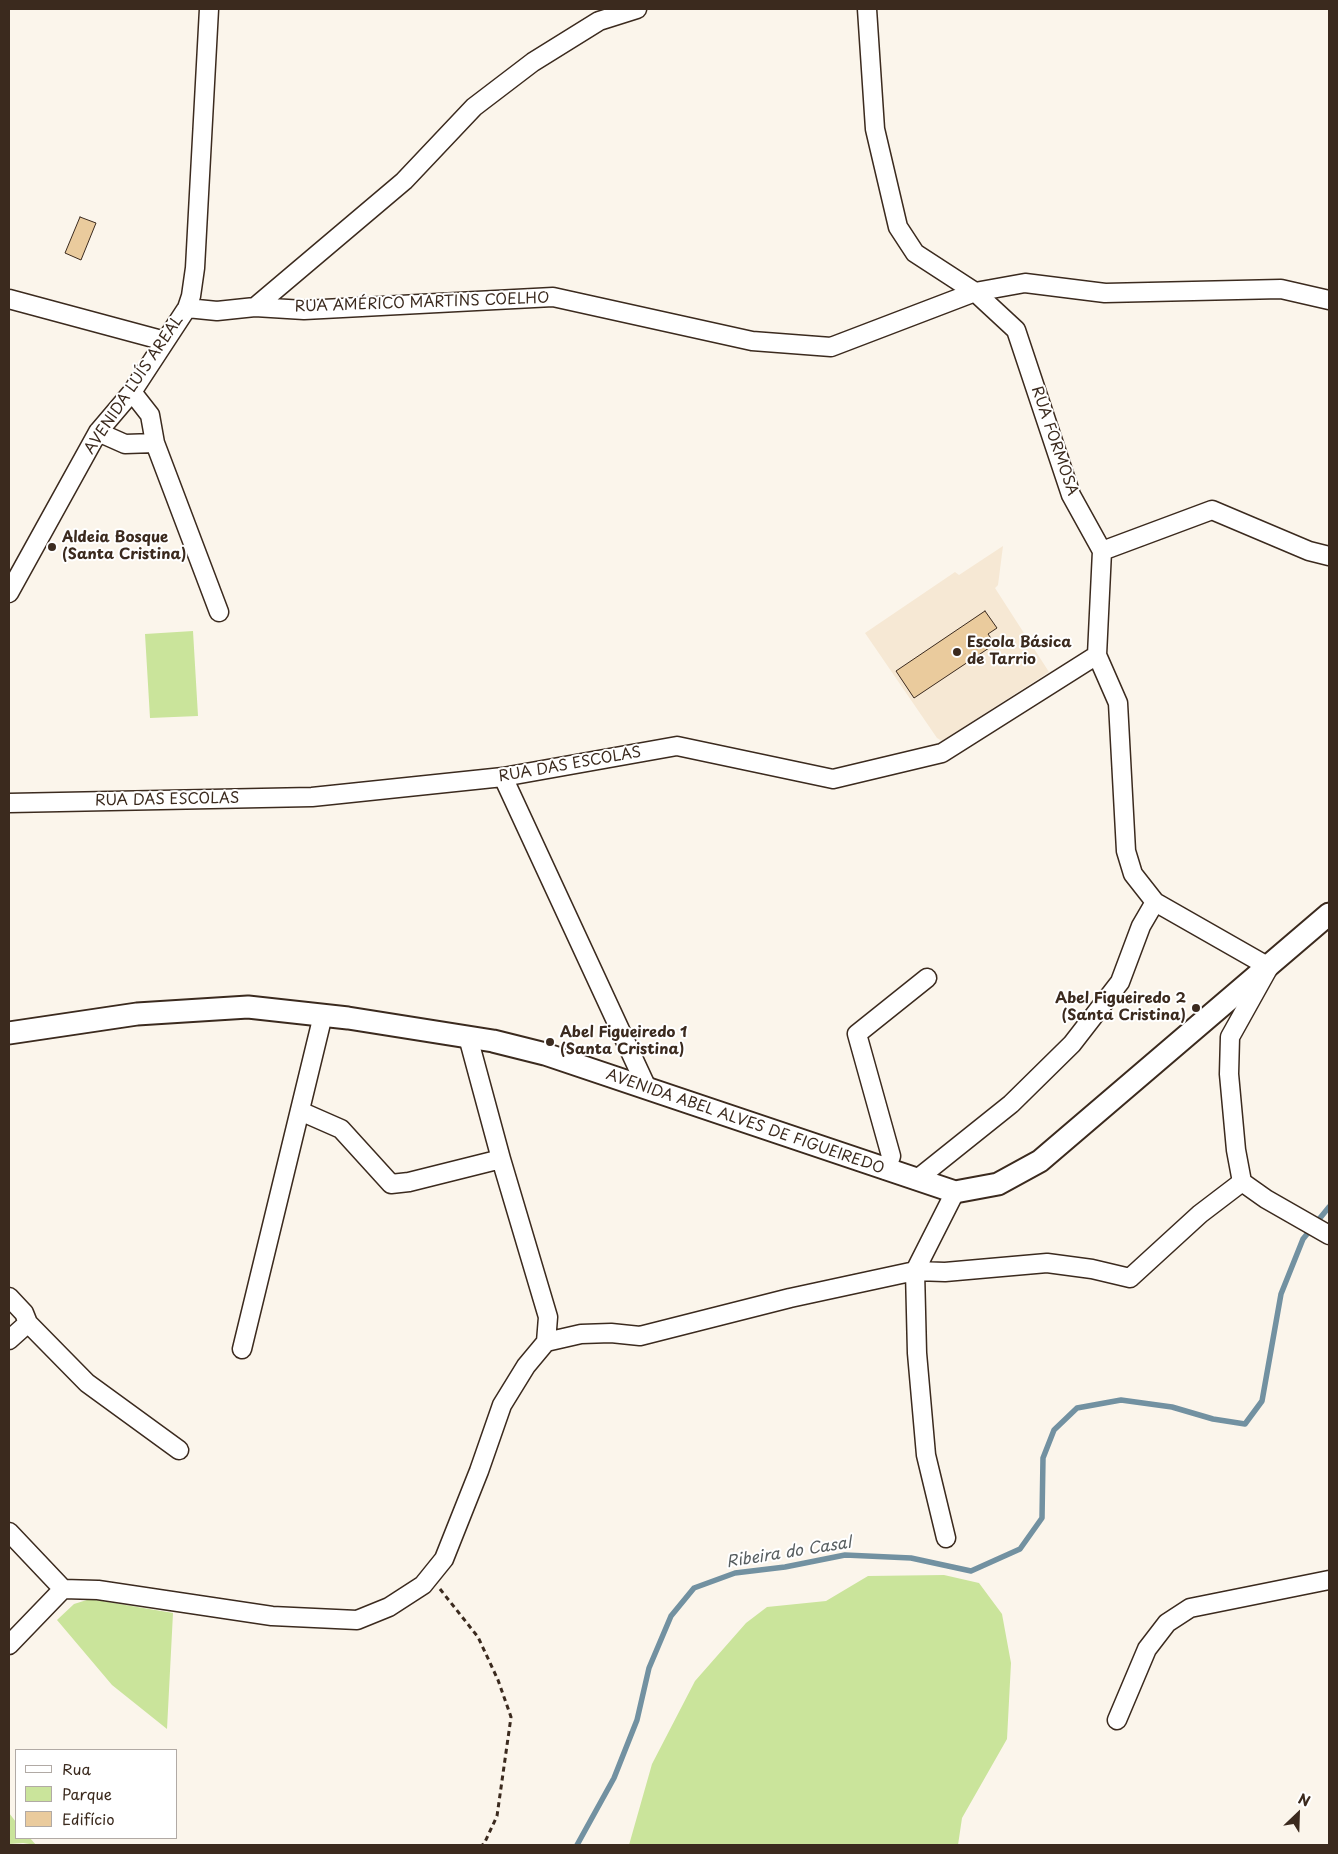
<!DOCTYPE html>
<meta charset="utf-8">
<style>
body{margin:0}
#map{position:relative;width:1338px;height:1854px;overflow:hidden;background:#fbf5eb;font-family:"Playpen Sans",sans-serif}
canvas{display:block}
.frame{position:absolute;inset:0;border:10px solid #3b2a1e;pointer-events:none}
.legend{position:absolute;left:15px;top:1749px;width:162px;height:90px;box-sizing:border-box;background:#fff;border:1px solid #b1aaa5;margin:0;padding:6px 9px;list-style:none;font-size:15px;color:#3b2a1e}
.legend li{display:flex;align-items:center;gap:10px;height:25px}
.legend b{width:25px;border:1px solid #b1aaa5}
.north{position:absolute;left:1273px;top:1789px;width:50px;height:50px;-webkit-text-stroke:4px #fff;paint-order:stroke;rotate:24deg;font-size:14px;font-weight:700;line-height:20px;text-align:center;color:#3b2a1e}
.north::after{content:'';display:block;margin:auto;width:18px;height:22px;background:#3b2a1e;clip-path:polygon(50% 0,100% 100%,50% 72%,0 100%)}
</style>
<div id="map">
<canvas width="1338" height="1854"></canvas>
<div class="frame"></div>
<ul class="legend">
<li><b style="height:6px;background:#fff"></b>Rua</li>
<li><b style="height:14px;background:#cae49b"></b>Parque</li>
<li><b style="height:14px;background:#eacb9d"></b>Edifício</li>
</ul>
<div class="north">N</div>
</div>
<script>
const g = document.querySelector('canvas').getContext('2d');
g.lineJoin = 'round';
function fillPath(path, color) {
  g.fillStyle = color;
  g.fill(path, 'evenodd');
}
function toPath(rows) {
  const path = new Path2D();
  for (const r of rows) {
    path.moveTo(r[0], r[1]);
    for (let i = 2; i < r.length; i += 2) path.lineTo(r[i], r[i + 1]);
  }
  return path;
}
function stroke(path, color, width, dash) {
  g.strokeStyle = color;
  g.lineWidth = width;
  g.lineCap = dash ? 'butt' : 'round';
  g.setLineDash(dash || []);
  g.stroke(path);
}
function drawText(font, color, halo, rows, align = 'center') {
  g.font = font + ' "Playpen Sans",sans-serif';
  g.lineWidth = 4;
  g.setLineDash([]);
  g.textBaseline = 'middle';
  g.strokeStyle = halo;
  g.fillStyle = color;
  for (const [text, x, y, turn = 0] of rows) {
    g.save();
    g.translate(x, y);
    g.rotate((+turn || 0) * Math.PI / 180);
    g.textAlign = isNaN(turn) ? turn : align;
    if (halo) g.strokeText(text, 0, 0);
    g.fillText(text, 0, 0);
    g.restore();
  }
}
fillPath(toPath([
 [1003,546,998,585,995,588,1049,672,942,741,937,738,865,633,955,572,959,575]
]), '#f6e8d4');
fillPath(toPath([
 [193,631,198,716,150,718,145,634],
 [944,1575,979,1583,1002,1614,1011,1663,1007,1739,962,1818,958,1845,629,1845,652,1764,695,1681,746,1623,767,1607,826,1601,868,1576],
 [90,1599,173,1613,167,1729,112,1685,57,1620,74,1604],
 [9,1813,16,1822,16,1838,30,1838,36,1845,23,1843,9,1844]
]), '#cae49b');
stroke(toPath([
 [577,1845,614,1778,637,1720,649,1668,671,1616,694,1588,735,1573,785,1567,845,1555,911,1558,971,1571,1020,1549,1042,1518,1043,1458,1054,1430,1077,1408,1121,1400,1172,1407,1213,1419,1245,1424,1262,1401,1281,1294,1303,1239,1329,1207]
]), '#7291a1', 5.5);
const building = toPath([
 [80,217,96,223,81,260,65,253,80,217],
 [985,611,997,628,988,634,995,644,914,698,896,671,985,611]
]);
fillPath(building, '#eacb9d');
stroke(building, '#3b2a1e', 1);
const minor = toPath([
 [867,9,875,129,898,227,915,253,975,292,1016,330,1071,495,1102,551,1097,655,1118,703,1126,851,1133,874,1155,902,1269,967,1230,1037,1229,1074,1236,1150,1242,1182,1266,1199,1329,1235],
 [9,299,165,341],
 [255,307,404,181,474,107,533,62,599,21,637,9],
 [187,308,217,311,255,307,304,310,553,297,752,341,831,347,975,292,1025,283,1105,293,1281,289,1329,300],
 [132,392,150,415,155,443,219,612],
 [98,432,125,444,155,443],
 [1102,551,1212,510,1309,551,1329,556],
 [9,593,98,432,132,392,187,308,191,296,195,268,209,9],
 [503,777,647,1088],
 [9,803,312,797,503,777,677,746,833,779,942,753,1097,655],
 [300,1111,341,1129,391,1184,409,1182,501,1159],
 [886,1170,891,1156,857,1034,927,978],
 [916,1180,1011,1104,1072,1044,1120,982,1141,926,1155,902],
 [9,1297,24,1313,28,1323],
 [9,1340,28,1323,87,1383,179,1450],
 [546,1342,581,1334,611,1333,640,1336,790,1298,915,1271,945,1272,1047,1263,1092,1269,1130,1278,1200,1214,1242,1182],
 [242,1349,323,1015],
 [9,1532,63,1589],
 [946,1538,926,1455,917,1353,915,1271,955,1192],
 [9,1645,63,1589,98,1590,272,1616,357,1620,389,1607,423,1585,444,1559,479,1471,502,1405,526,1366,546,1342,548,1317,501,1159,468,1037],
 [1117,1720,1147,1649,1167,1623,1190,1608,1329,1580]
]);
const major = toPath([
 [9,1033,137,1014,248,1007,348,1018,493,1041,545,1054,955,1192,998,1184,1040,1161,1329,914]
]);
stroke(minor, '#3b2a1e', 21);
stroke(major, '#3b2a1e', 25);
stroke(toPath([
 [440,1589,478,1637,498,1680,511,1717,497,1816,484,1844,482,1845]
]), '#3b2a1e', 3, [5, 4]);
stroke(minor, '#fff', 18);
stroke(major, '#fff', 21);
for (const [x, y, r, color] of [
 [52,547,5,"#3b2a1e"],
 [957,652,5,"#3b2a1e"],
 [1196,1008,5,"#3b2a1e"],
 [550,1042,5,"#3b2a1e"]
]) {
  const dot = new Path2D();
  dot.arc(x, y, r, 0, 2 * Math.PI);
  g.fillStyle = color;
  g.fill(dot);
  stroke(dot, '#fff', 2);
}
drawText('15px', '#3b2a1e', '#fff', [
 ["RUA AMÉRICO MARTINS COELHO",422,303,-2],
 ["AVENIDA LUÍS AREAL",134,385,-56],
 ["RUA FORMOSA",1054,441,71],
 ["RUA DAS ESCOLAS",570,765,-10],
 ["RUA DAS ESCOLAS",167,800,-1],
 ["AVENIDA ABEL ALVES DE FIGUEIREDO",745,1122,19]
]);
drawText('bold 15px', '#3b2a1e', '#fff', [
 ["Aldeia Bosque",62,538],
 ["(Santa Cristina)",62,555],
 ["Escola Básica",967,643],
 ["de Tarrio",967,660],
 ["Abel Figueiredo 2",1186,999,"right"],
 ["(Santa Cristina)",1186,1016,"right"],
 ["Abel Figueiredo 1",560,1033],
 ["(Santa Cristina)",560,1050]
], 'left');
drawText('italic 16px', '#575e60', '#fff', [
 ["Ribeira do Casal",789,1553,-9]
]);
</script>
